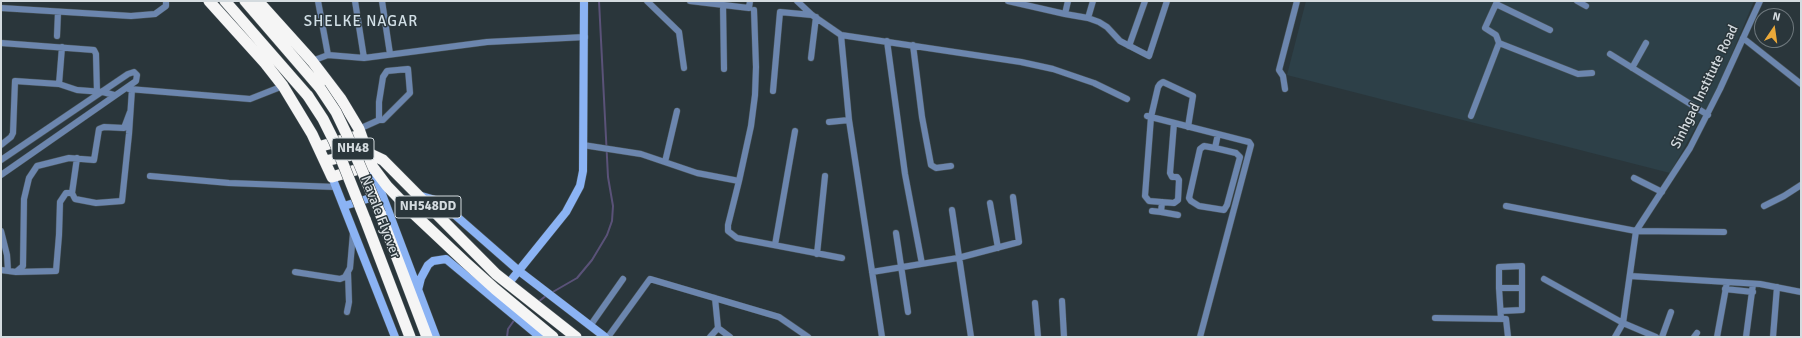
<!DOCTYPE html>
<style>
body{margin:0}
#map{position:relative;width:1802px;height:338px;overflow:hidden;background:#2a363b;font-family:Signika,sans-serif}
canvas{display:block}
.frame{position:absolute;inset:0;border:2px solid #d4dbdf;pointer-events:none}
.north{position:absolute;left:1754px;top:8px;width:40px;height:40px;box-sizing:border-box;background:#2a363b;border:1px solid #6e787d;border-radius:50%;rotate:13deg;font-size:11px;font-weight:700;line-height:16px;text-align:center;color:#d4dbdf}
.north::after{content:'';display:block;margin:auto;width:14px;height:18px;background:#eba939;clip-path:polygon(50% 0,100% 100%,50% 72%,0 100%)}
</style>
<div id="map">
<canvas width="1802" height="338"></canvas>
<div class="frame"></div>
<div class="north">N</div>
</div>
<script>
const g = document.querySelector('canvas').getContext('2d');
g.lineJoin = 'round';
function fillPath(path, color) {
  g.fillStyle = color;
  g.fill(path, 'evenodd');
}
function toPath(rows) {
  const path = new Path2D();
  for (const r of rows) {
    path.moveTo(r[0], r[1]);
    for (let i = 2; i < r.length; i += 2) path.lineTo(r[i], r[i + 1]);
  }
  return path;
}
function stroke(path, color, width, dash) {
  g.strokeStyle = color;
  g.lineWidth = width;
  g.lineCap = dash ? 'butt' : 'round';
  g.setLineDash(dash || []);
  g.stroke(path);
}
function drawText(font, color, halo, rows, align = 'center') {
  g.font = font + ' Signika,sans-serif';
  g.lineWidth = 3;
  g.setLineDash([]);
  g.textBaseline = 'middle';
  g.strokeStyle = halo;
  g.fillStyle = color;
  for (const [text, x, y, turn = 0] of rows) {
    g.save();
    g.translate(x, y);
    g.rotate((+turn || 0) * Math.PI / 180);
    g.textAlign = isNaN(turn) ? turn : align;
    if (halo) g.strokeText(text, 0, 0);
    g.fillText(text, 0, 0);
    g.restore();
  }
}
fillPath(toPath([
 [1306,1,1754,1,1717,89,1670,173,1287,75]
]), '#2d4048');
stroke(toPath([
 [551,293,577,278,592,260,607,235,612,221,613,206,608,177,599,1],
 [538,302,547,295],
 [507,337,508,329,515,319]
]), '#5a5278', 2);
const street = toPath([
 [318,1,328,55],
 [355,1,364,58],
 [382,1,390,54],
 [647,1,679,32,684,68],
 [690,1,749,8,750,1],
 [797,1,812,15,841,35,1021,62,1053,69,1094,83,1127,99],
 [1008,1,1065,14,1088,18,1099,22,1107,27,1120,41,1149,56,1167,1],
 [1497,1,1496,4,1550,30],
 [1577,1,1586,6],
 [723,5,724,69],
 [1,8,131,16,155,14,166,6,166,1],
 [754,10,756,67,755,95,751,126,739,181,728,225,728,231,737,238,842,258],
 [1065,14,1068,1],
 [1088,18,1093,1],
 [841,35,849,120,882,337],
 [57,36,58,12],
 [1743,38,1801,84],
 [887,41,905,174,922,264],
 [1,43,94,50,96,54,97,92],
 [1499,43,1578,74,1592,73],
 [913,45,922,117,931,165,936,168,951,166],
 [1129,46,1145,1],
 [1610,54,1708,115],
 [811,58,816,17],
 [312,61,328,55,364,58,487,42,585,37],
 [1632,68,1646,43],
 [59,84,62,47],
 [129,89,250,99,283,86],
 [1285,89,1283,76,1279,70,1297,1],
 [773,91,780,12,812,15],
 [1147,116,1249,142,1251,145,1200,337],
 [1471,116,1499,43,1496,35,1485,28,1496,4],
 [829,122,849,120],
 [1174,123,1170,173,1172,177,1177,177,1179,180,1178,200,1174,203,1149,201,1145,196,1151,117,1158,87,1160,84,1163,82,1193,96,1188,127],
 [359,129,379,120,383,120,410,93,408,69,387,71,383,77,379,102,379,120],
 [1,145,11,137,13,133,15,81,59,84,77,90,103,92,114,95],
 [583,145,641,154,697,173,739,181],
 [1215,148,1236,153,1240,157,1227,205,1224,210,1199,206,1191,201,1189,198,1200,149,1204,146,1215,148,1218,134],
 [77,158,72,193,75,199,96,203,122,201,129,134,132,89],
 [1,160,128,74,134,72,137,75,136,81,1,175],
 [665,162,677,111],
 [150,176,229,183,336,187],
 [1634,178,1662,192],
 [990,203,998,248],
 [1506,206,1636,231,1724,232],
 [1764,206,1784,196,1801,185],
 [952,210,971,337],
 [1152,211,1161,212,1162,202],
 [1161,212,1178,215],
 [1,231,7,255,8,271],
 [896,233,908,312],
 [775,245,795,131],
 [817,254,825,176],
 [1,270,16,272,23,266,24,199,29,178,37,166,69,158,94,160,99,129,104,127,124,128,130,112],
 [16,272,56,271,59,235,60,202,66,193,72,193],
 [295,272,340,279,345,277,350,268,353,233],
 [872,272,958,258,1019,242,1013,197],
 [1630,276,1760,284,1801,292],
 [1544,279,1623,323,1656,337],
 [1499,288,1499,267,1522,266,1522,288],
 [1725,289,1753,292],
 [715,298,718,328,730,337],
 [1062,301,1064,337],
 [1035,303,1038,337],
 [1501,311,1522,310,1522,288,1499,288,1501,319],
 [347,312,349,302,348,273],
 [1435,318,1506,319,1508,337],
 [590,326,623,279],
 [608,337,650,279,779,317,808,337],
 [710,337,718,328],
 [1615,337,1623,323,1636,231,1690,148,1720,89,1760,1],
 [1662,337,1671,312],
 [1694,337,1697,333],
 [1717,337,1727,282],
 [1746,337,1753,284],
 [1773,337,1777,287]
]);
const secondary = toPath([
 [374,173,436,337],
 [332,177,395,337],
 [418,195,439,201,519,271,605,337],
 [344,206,377,196],
 [508,284,566,212,580,186,583,171,584,1],
 [418,290,421,278,428,265,433,261,446,259,540,337]
]);
const highway = toPath([
 [209,1,265,63,283,86,312,134,332,177,369,166],
 [225,1,308,96],
 [245,1,320,88],
 [258,1,312,61,341,99,359,129,372,166,387,186,415,215,465,262,495,289,553,337],
 [318,147,357,136],
 [325,161,366,152,383,160,496,274,576,337],
 [380,213,427,337],
 [365,219,410,337]
]);
stroke(street, '#495459', 7);
stroke(secondary, '#495459', 9);
stroke(highway, '#495459', 12);
stroke(street, '#6c86ae', 6);
stroke(secondary, '#8bb3f4', 8);
stroke(highway, '#f5f5f5', 11);
const highwayBridge = toPath([
 [320,88,336,112,347,135,380,213],
 [308,96,323,119,334,141,365,219]
]);
stroke(highwayBridge, '#495459', 12, []);
stroke(highwayBridge, '#f5f5f5', 11);
for (const [x, y, w] of [
 [353,149,42],
 [428,207,66]
]) {
  const box = new Path2D();
  box.roundRect(x - w / 2, y - 11, w, 22, 3);
  g.fillStyle = '#2a363b';
  g.fill(box);
  stroke(box, '#d4dbdf', 1);
}
drawText('bold 13px', '#d4dbdf', null, [
 ["NH48",353,149],
 ["NH548DD",428,207]
]);
drawText('14px', '#d4dbdf', '#2a363b', [
 ["Sinhgad Institute Road",1705,87,-64],
 ["Navale Flyover",380,217,69]
]);
g.letterSpacing = '1px';
drawText('15px', '#d2e0e7', '#2a363b', [
 ["SHELKE NAGAR",361,22]
]);
g.letterSpacing = '0px';
</script>
